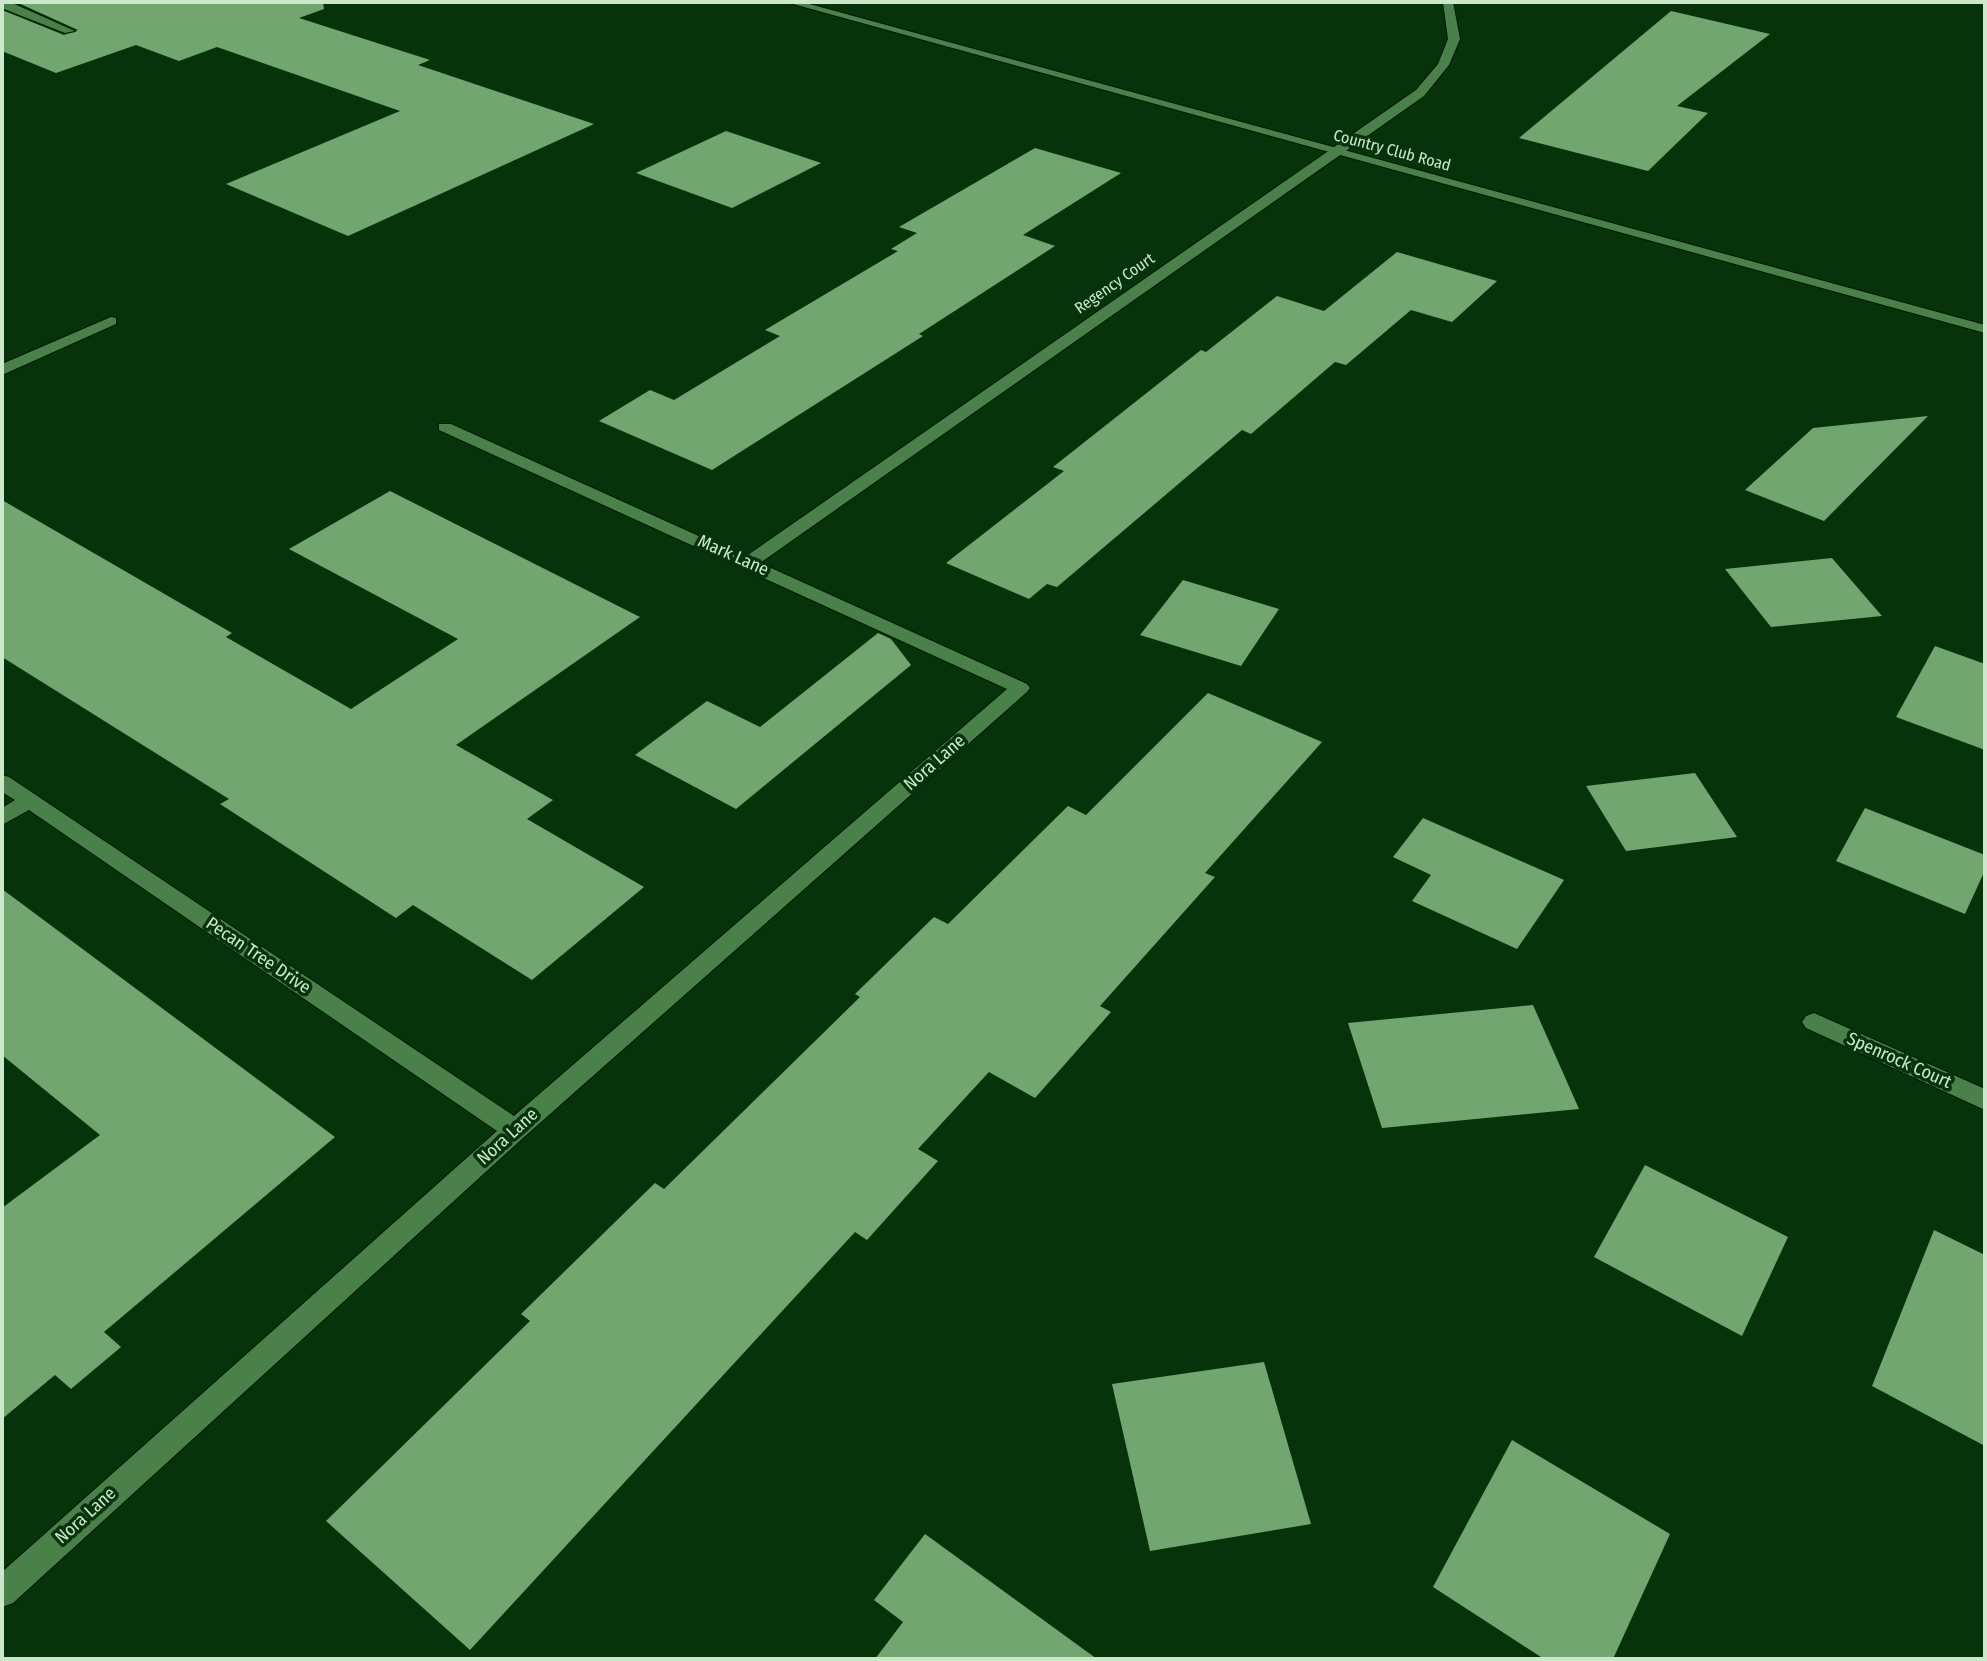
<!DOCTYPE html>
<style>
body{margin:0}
#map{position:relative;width:1987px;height:1661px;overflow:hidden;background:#07330b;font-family:"Fira Sans Condensed",sans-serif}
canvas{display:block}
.frame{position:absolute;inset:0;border:4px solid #cbe8cb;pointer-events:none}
</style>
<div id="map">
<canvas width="1987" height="1661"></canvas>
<div class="frame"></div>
</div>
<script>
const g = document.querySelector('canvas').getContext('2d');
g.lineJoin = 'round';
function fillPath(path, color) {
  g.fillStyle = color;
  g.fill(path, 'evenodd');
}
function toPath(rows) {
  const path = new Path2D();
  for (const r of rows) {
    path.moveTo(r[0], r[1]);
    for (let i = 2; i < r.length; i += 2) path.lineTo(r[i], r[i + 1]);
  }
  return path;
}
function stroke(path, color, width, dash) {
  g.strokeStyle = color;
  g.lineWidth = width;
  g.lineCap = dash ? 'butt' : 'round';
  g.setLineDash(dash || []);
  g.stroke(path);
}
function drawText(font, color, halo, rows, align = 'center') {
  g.font = font + ' "Fira Sans Condensed",sans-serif';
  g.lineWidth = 7;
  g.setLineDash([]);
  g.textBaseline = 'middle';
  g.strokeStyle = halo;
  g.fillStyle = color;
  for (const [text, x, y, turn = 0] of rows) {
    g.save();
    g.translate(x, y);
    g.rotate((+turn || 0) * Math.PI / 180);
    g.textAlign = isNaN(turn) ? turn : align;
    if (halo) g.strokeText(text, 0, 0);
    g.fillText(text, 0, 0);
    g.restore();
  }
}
fillPath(toPath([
 [16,2,323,2,324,9,299,18,430,60,418,65,594,124,348,236,226,184,400,111,217,47,179,61,136,45,56,73,2,51,2,10,64,35,78,30],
 [1671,11,1770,34,1677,106,1708,113,1648,171,1519,138],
 [726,131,821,163,732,208,636,173],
 [1035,148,1121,173,1023,235,1055,246,919,334,923,336,712,470,599,421,650,390,674,400,780,336,765,330,898,251,891,249,917,233,899,227],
 [1397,252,1497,281,1452,322,1411,310,1346,365,1335,362,1251,434,1242,430,1057,587,1047,584,1029,599,946,563,1064,471,1053,467,1201,350,1206,352,1277,296,1324,311],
 [1928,416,1824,521,1745,490,1813,428],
 [390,491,640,617,456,745,553,800,527,819,644,887,532,980,413,905,396,918,220,804,229,799,2,657,2,500,232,633,226,637,351,709,458,639,289,549],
 [1832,558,1882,616,1771,627,1725,569],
 [1183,580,1279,609,1241,666,1140,635],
 [878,633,891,639,911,665,736,809,635,755,707,701,760,727],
 [1935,646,1985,664,1985,750,1896,717],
 [1208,693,1322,742,1205,873,1215,877,1100,1006,1111,1012,1035,1098,989,1072,918,1149,938,1161,867,1240,855,1232,470,1650,326,1521,530,1321,521,1314,655,1183,664,1189,860,997,855,994,934,917,948,924,1068,806,1086,815],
 [1695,773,1737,837,1626,851,1586,786],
 [1865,808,1985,855,1985,870,1965,914,1836,861],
 [1423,818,1564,880,1517,949,1412,901,1431,875,1393,857],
 [2,889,335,1137,104,1332,121,1347,71,1389,55,1375,2,1419,2,1208,100,1135,2,1055],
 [1533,1005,1579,1109,1382,1128,1348,1023],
 [1645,1165,1788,1237,1742,1336,1594,1257],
 [1934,1230,1985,1255,1985,1446,1872,1386],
 [1264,1362,1311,1524,1150,1551,1112,1384],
 [1512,1440,1670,1534,1613,1659,1544,1659,1433,1587],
 [925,1534,1097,1659,875,1659,903,1622,874,1600]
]), '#71a671');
const service = toPath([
 [2,2,10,2,75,31,65,33,4,9,2,2]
]);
const minor = toPath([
 [1443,2,1453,2,1460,39,1449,65,1424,96,760,563,1027,684,1030,688,1027,692,524,1137,13,1603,2,1607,2,1572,497,1131,29,810,2,825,2,808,15,800,2,792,2,775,9,777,514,1116,1007,689,439,430,439,424,451,424,745,557,1416,90,1438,64,1448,39,1443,2],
 [111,317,116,318,116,324,2,375,2,364,111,317],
 [1814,1013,1985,1089,1985,1110,1806,1028,1802,1022,1806,1016,1814,1013]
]);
const secondary = toPath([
 [786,2,802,2,1985,325,1985,333,786,2]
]);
stroke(service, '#001801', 2);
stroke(minor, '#001801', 2);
stroke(secondary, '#001801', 2);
fillPath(service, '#4a814b');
fillPath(minor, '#4a814b');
fillPath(secondary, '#4a814b');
drawText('16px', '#cbe8cb', '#07330b', [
 ["Country Club Road",1392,151,15],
 ["Regency Court",1115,284,-35]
]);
drawText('18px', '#cbe8cb', '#07330b', [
 ["Mark Lane",733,556,24],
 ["Nora Lane",935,763,-41],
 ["Pecan Tree Drive",258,956,34],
 ["Spenrock Court",1899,1061,24],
 ["Nora Lane",508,1137,-42],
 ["Nora Lane",86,1516,-42]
]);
</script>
